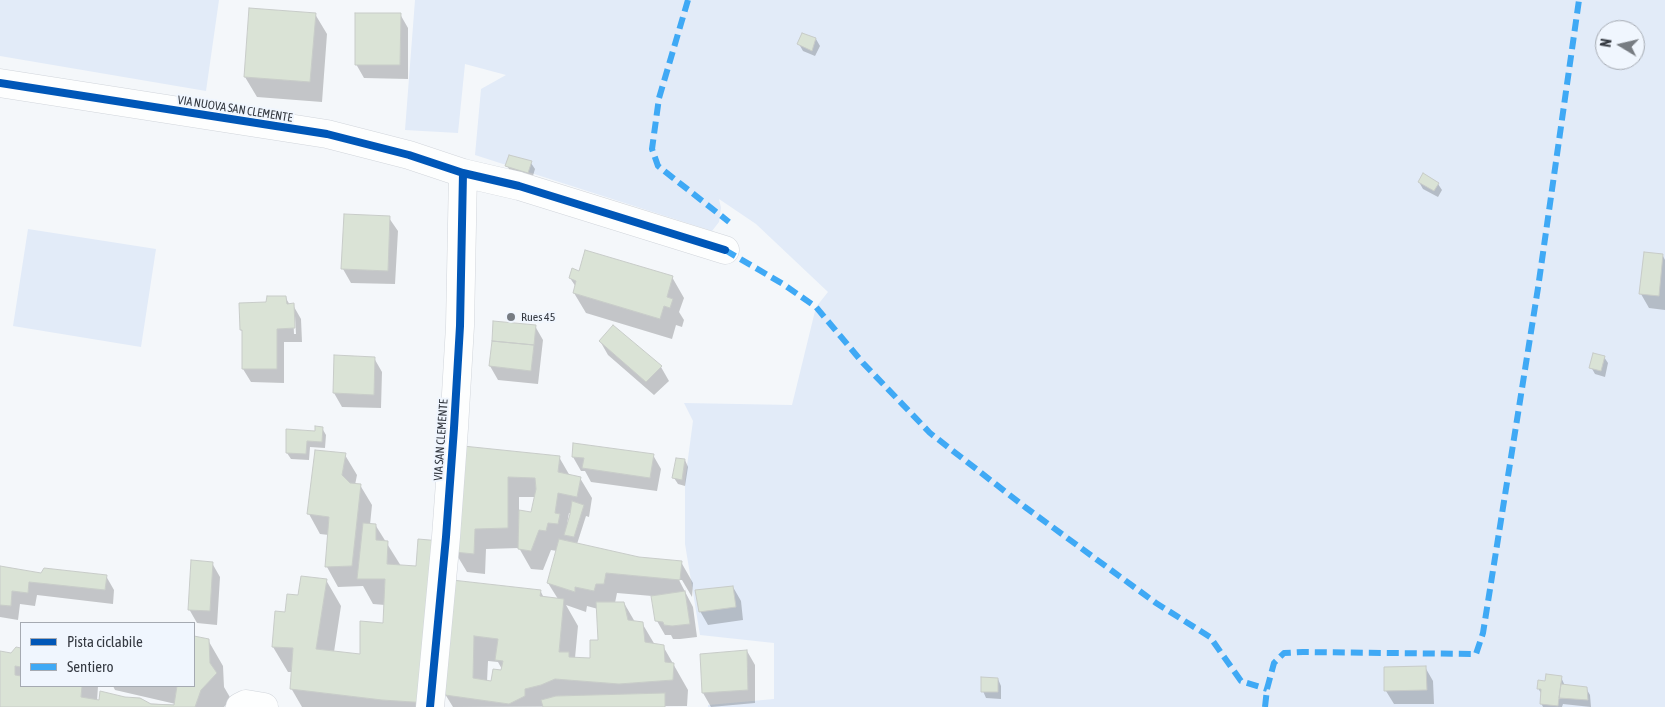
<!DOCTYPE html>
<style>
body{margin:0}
#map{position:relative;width:1665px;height:707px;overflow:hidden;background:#f4f7fa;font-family:"Asap Condensed",sans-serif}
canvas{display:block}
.legend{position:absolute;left:20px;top:622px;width:175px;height:65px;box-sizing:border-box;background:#f0f6fe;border:1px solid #a5aab2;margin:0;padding:6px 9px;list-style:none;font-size:15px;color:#343941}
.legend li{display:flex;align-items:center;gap:10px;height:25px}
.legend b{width:25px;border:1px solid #a5aab2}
.north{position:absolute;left:1595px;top:20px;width:50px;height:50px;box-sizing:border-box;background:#f0f6fe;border:1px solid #a5aab2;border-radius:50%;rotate:279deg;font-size:14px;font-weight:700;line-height:20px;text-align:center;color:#343941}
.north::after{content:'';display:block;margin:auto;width:18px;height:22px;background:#777c82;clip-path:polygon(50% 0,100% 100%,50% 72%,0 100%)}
</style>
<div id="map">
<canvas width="1665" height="707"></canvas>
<ul class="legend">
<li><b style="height:6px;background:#0057b8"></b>Pista ciclabile</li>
<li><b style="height:6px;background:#3fa9f5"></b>Sentiero</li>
</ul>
<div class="north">N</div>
</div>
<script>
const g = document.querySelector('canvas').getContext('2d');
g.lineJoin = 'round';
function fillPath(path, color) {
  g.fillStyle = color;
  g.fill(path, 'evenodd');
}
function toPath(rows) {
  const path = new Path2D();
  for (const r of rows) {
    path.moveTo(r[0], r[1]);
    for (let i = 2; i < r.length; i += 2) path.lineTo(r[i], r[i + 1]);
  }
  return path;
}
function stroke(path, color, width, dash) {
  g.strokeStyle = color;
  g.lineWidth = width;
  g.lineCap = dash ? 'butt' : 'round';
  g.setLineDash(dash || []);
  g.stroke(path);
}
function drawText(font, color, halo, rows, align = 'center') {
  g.font = font + ' "Asap Condensed",sans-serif';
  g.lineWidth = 4;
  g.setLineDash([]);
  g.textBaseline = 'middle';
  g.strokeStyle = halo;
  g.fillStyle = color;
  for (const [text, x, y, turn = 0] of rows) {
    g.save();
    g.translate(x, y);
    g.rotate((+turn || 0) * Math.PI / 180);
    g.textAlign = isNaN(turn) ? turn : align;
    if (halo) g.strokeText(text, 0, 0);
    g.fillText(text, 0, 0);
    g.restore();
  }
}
fillPath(toPath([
 [0,0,219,0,206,91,0,56],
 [415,0,1665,0,1665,707,708,707,708,705,774,699,774,643,700,635,685,544,685,481,693,421,684,403,792,405,816,307,828,292,756,224,719,199,721,208,719,222,712,231,475,155,481,89,506,75,465,64,458,133,405,130],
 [1605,30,1635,30,1635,60,1605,60],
 [28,229,156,249,141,347,13,326]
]), '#e2ebf8');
fillPath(toPath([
 [315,14,327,34,322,102,257,97,245,77],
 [400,14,408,28,408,79,364,78,356,64],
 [803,34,816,39,820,46,815,56,803,51,799,44],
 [531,163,535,169,532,179,511,172,507,166],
 [1419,182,1438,184,1442,190,1438,197,1423,189],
 [389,218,398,231,395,284,351,283,343,269],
 [1663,256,1665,260,1665,310,1649,308,1641,294],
 [580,272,672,277,684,298,679,312,684,320,682,327,676,325,672,339,586,313,574,293,576,287,570,278],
 [285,297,290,305,293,305,301,319,302,342,284,342,284,383,251,382,243,369,244,334,241,330,268,303],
 [293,313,295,316,296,334,294,334],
 [535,326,543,340,538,384,498,380,490,366],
 [600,341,661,367,669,381,654,395,608,355],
 [1604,357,1608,363,1605,377,1595,374,1591,367],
 [374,358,382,372,381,408,342,407,334,393],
 [322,428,326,435,325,448,310,447,309,460,291,459,287,453],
 [345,455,357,475,355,485,360,485,372,505,370,525,376,526,401,566,454,581,541,592,544,598,558,599,548,583,557,551,551,550,543,570,531,569,519,548,486,549,485,574,467,572,455,552,460,478,559,457,570,476,580,478,592,498,589,517,586,516,577,544,638,558,681,562,693,583,692,597,682,580,679,580,693,607,697,637,680,639,673,639,671,635,665,635,657,621,652,596,617,593,615,603,624,603,635,622,642,623,655,645,663,646,688,690,687,706,453,707,445,694,444,707,302,707,291,688,293,672,288,672,273,647,286,614,299,596,326,580,341,606,334,652,361,655,385,624,385,605,373,604,363,586,338,587,327,567,329,535,320,534,309,514],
 [519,497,535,497,532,513,519,511],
 [569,513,572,514,567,524],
 [566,605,586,612,587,606,598,609,600,642,592,659,575,658,578,626],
 [488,661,498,662,503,671,492,682,487,682],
 [653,455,661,469,657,491,591,482,585,471,581,471,573,457],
 [685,460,688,467,685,486,678,484,674,478],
 [212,563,220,577,217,625,197,623,189,609],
 [0,567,42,574,106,576,114,590,113,604,37,595,35,606,20,604,18,620,0,617],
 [733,587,741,601,743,620,708,625,700,611],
 [194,637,208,640,223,666,224,687,231,699,224,707,0,707,0,652,11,654,16,648,21,649,21,686,98,686,97,701,180,705,115,690,113,686,194,686],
 [747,651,755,665,755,703,711,707,703,693],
 [1425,667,1433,681,1434,704,1394,704,1386,691],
 [1561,677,1565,686,1586,688,1590,695,1591,707,1563,704,1562,707,1543,707,1541,703,1542,695,1538,688,1546,682],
 [998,679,1001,686,1001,699,986,698,983,691]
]), '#0003');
const building = toPath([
 [249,8,316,13,310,82,244,77,249,8],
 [355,13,401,13,400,65,355,65,355,13],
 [802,33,816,38,812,51,797,44,802,33],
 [509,155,532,161,528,173,505,166,509,155],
 [1423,173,1439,183,1434,191,1418,182,1423,173],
 [344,214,390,216,388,271,341,269,344,214],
 [585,250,673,276,667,297,673,299,670,308,664,306,660,319,573,293,576,281,569,278,572,268,579,271,585,250],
 [1644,252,1663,254,1659,296,1639,294,1644,252],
 [267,296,286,296,287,304,294,303,295,328,277,329,277,369,242,369,242,330,240,330,239,303,266,302,267,296],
 [493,321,536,325,534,345,492,341,493,321],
 [613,325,662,366,646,382,599,341,613,325],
 [492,341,534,345,531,371,489,366,492,341],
 [1593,353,1605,356,1601,371,1589,368,1593,353],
 [334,355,375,357,374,395,333,393,334,355],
 [315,426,323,427,322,442,307,441,306,454,286,453,286,429,315,431,315,426],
 [573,443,654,454,650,478,582,468,584,458,572,457,573,443],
 [463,446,560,456,558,472,581,477,577,497,558,493,555,513,560,514,558,524,548,523,546,531,539,530,531,551,518,549,519,510,531,512,536,489,535,478,508,477,508,528,475,529,474,554,454,552,463,446],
 [315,450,346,453,342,475,350,483,361,484,352,566,325,567,329,517,307,514,315,450],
 [676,458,685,459,682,480,672,478,676,458],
 [572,501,584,505,574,537,564,535,570,514,572,501],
 [363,523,376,524,376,540,388,541,387,564,416,566,418,539,441,541,428,703,382,700,290,689,293,648,272,647,275,611,285,612,287,594,298,595,301,576,327,579,316,649,360,654,360,621,383,623,385,579,357,579,363,523],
 [559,539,639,557,682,561,680,580,606,573,604,584,596,584,594,591,575,587,575,592,547,583,559,539],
 [191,560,213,562,210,611,188,610,191,560],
 [0,566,41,573,44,568,107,575,105,590,29,582,28,593,12,591,11,606,0,605,0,566],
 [452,580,541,590,540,596,564,599,559,652,569,652,569,657,590,658,590,640,598,640,596,602,624,602,628,620,643,622,645,642,664,645,665,662,674,663,673,680,619,684,555,679,541,685,525,689,525,696,509,704,445,695,452,580],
 [474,636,498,639,495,660,503,661,501,670,493,669,491,681,473,678,474,636],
 [733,586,736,607,699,612,695,590,733,586],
 [685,591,690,624,672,626,664,625,663,622,655,621,651,596,685,591],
 [194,636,209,639,210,663,217,673,201,690,195,707,0,707,0,651,11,653,16,647,21,648,21,667,15,666,15,675,21,676,21,686,82,686,81,697,99,700,100,691,125,697,140,698,151,704,174,705,177,686,194,686,194,636],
 [747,650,748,690,702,693,700,654,747,650],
 [1426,666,1427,690,1384,691,1384,667,1426,666],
 [1546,674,1562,676,1558,706,1540,704,1541,689,1537,689,1538,680,1545,681,1546,674],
 [981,677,998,678,998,692,981,692,981,677],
 [1561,684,1587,687,1588,700,1559,698,1561,684],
 [665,693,665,707,543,707,541,700,556,696,665,693]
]);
fillPath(building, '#dae3d6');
stroke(building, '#c8ccc9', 1);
const minor = toPath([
 [0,83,327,134,409,155,463,173,519,186,725,250],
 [240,707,246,704,264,707],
 [430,707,446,537,454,428,460,326,463,173]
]);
stroke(minor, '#d1d5db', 29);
stroke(minor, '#fdfefe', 28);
stroke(toPath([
 [688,0,659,98,652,149,658,166,729,222],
 [725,250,783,284,816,307,863,363,930,433,1025,507,1156,603,1210,637,1241,681,1267,689],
 [1265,707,1267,689,1274,663,1284,653,1303,652,1476,654,1483,633,1538,288,1579,0]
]), '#3fa9f5', 6, [12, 6]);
stroke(toPath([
 [0,83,327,134,409,155,463,173,519,186,725,250],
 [430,707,446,537,454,428,460,326,463,173]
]), '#0057b8', 8);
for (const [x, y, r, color] of [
 [511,317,5,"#777c82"]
]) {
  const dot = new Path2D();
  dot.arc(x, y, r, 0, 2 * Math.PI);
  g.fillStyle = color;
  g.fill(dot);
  stroke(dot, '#f0f6fe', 2);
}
drawText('12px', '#343941', '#f0f6fe', [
 ["VIA NUOVA SAN CLEMENTE",235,109,9],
 ["VIA SAN CLEMENTE",441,440,-86]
]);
drawText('12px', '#343941', '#f0f6fe', [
 ["Rues 45",521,317]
], 'left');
</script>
